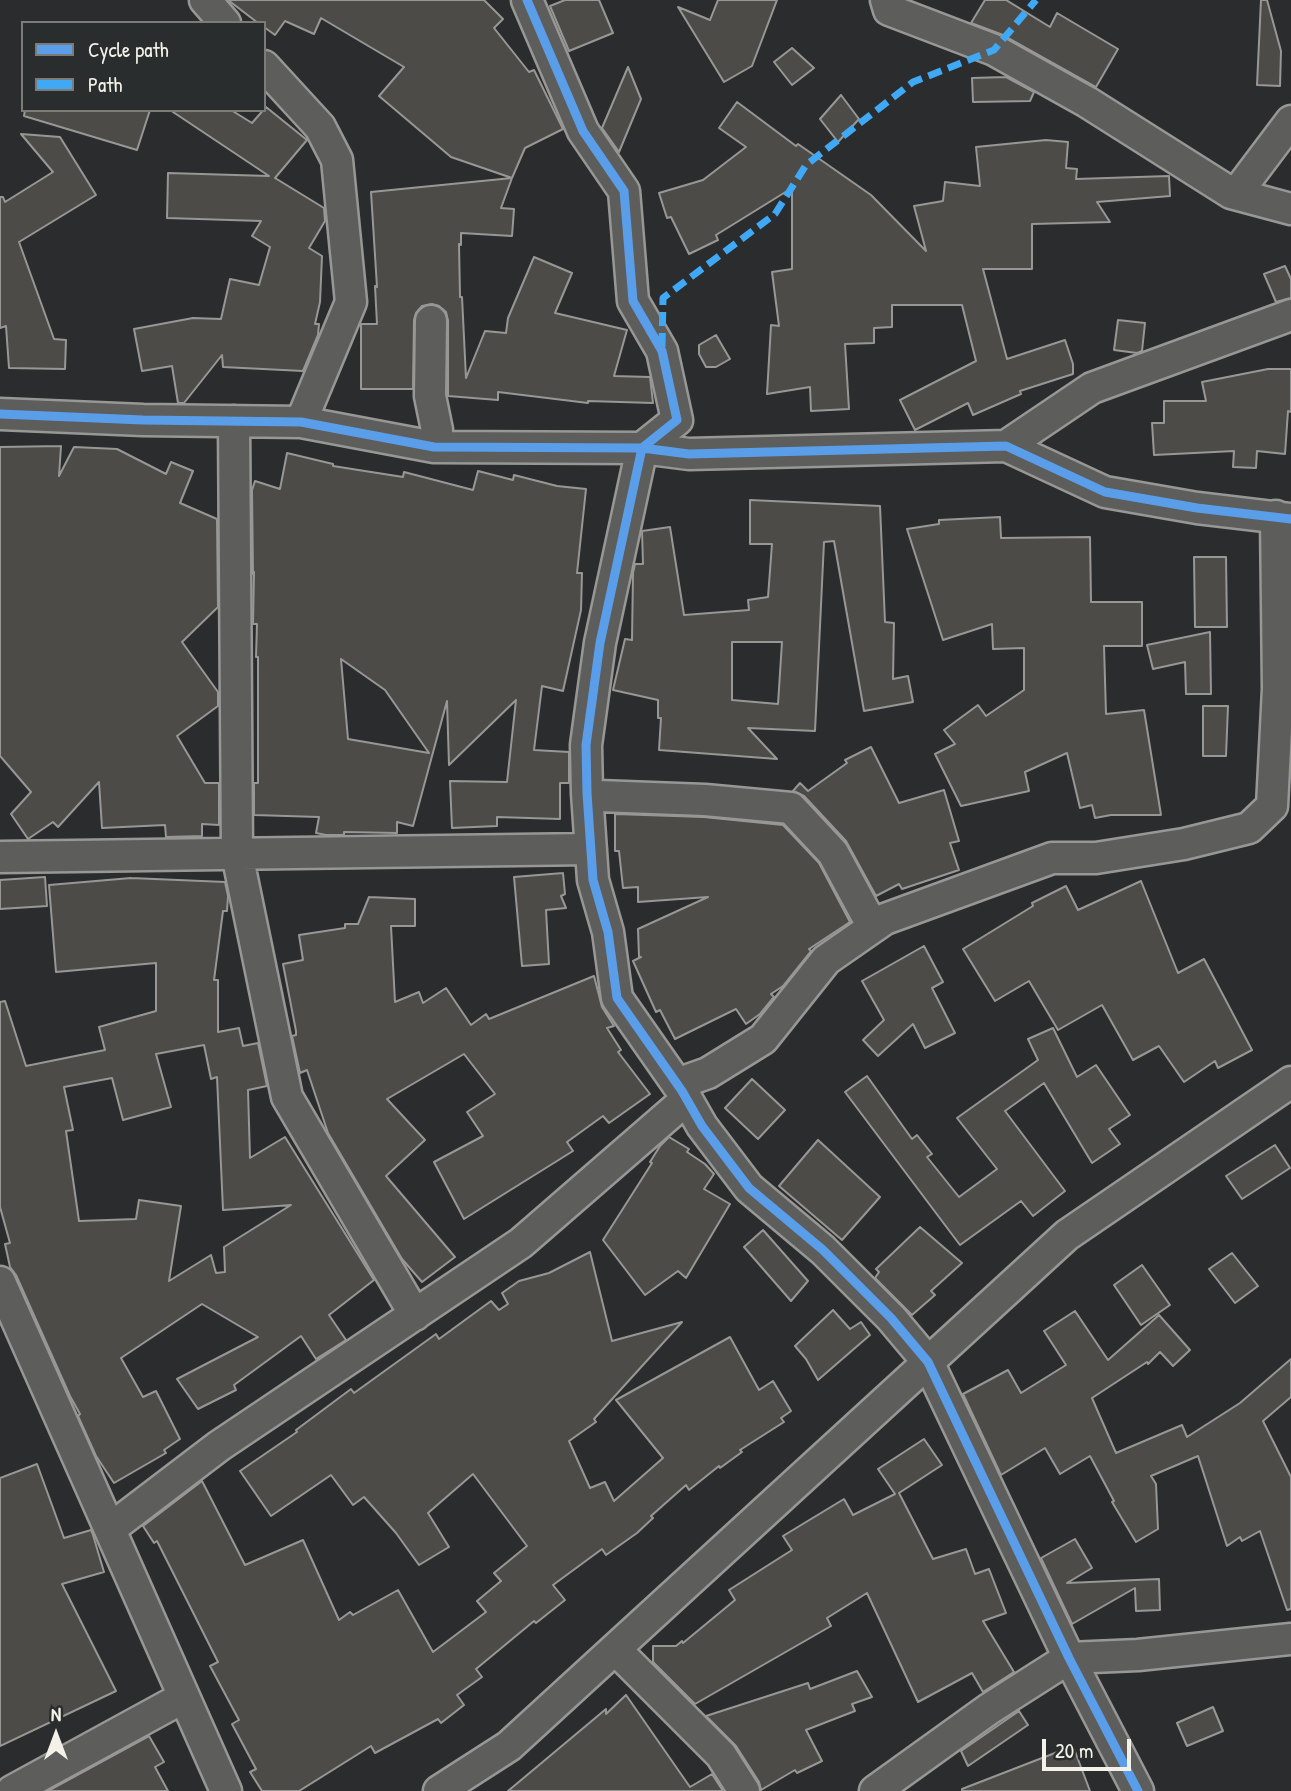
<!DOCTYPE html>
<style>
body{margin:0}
#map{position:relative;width:1291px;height:1791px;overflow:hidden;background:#2b2c2d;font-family:"Patrick Hand",sans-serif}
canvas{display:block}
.legend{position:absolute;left:21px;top:21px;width:245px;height:91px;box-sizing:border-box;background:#2a2d2e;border:2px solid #7b7b78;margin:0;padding:9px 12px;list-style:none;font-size:21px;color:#f4f1e8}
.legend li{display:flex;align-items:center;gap:14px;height:35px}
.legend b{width:35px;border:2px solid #7b7b78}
.north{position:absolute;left:21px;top:1700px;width:70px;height:70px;-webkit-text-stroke:5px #2a2d2e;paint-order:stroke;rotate:0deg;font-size:19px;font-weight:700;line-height:28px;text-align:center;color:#f4f1e8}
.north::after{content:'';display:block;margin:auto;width:24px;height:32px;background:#f4f1e8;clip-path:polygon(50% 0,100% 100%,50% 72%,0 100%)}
.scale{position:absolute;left:1042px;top:1739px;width:89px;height:32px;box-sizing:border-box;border:4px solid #f4f1e8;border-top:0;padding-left:9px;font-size:21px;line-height:24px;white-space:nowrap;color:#f4f1e8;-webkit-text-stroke:5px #2a2d2e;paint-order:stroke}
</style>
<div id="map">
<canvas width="1291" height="1791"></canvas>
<ul class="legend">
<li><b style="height:9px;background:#5a9eea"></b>Cycle path</li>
<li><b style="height:9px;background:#3fa9f5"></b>Path</li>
</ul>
<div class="north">N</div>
<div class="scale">20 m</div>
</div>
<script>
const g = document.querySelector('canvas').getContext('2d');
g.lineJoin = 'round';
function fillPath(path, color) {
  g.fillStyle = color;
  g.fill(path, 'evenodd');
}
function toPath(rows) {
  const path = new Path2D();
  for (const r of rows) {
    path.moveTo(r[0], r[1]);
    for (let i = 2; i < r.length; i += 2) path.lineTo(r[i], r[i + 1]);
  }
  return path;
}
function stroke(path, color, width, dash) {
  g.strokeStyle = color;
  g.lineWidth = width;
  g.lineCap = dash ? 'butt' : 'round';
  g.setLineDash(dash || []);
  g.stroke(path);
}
const building = toPath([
 [228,0,484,0,503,19,494,28,529,72,534,70,563,129,525,148,512,178,451,157,379,96,404,67,321,18,314,34,285,21,275,35,264,27,264,23,258,23,228,0],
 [565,0,599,0,613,33,569,51,550,6,565,0],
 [718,0,777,0,752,66,724,82,678,7,710,20,718,0],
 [985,0,1006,0,1050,27,1057,13,1118,49,1096,87,1003,35,971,23,985,0],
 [1261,0,1267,0,1281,51,1280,86,1257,85,1261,0],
 [792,48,814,68,792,85,774,62,792,48],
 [628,67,641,99,619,152,602,128,628,67],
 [1006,77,1034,92,1030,101,973,102,972,78,1006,77],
 [841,95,859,119,838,142,820,119,841,95],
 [737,102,796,146,798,144,871,195,926,251,914,206,943,201,945,182,980,186,976,147,1046,140,1068,142,1066,168,1077,169,1076,179,1169,176,1170,196,1097,202,1110,222,1032,224,1032,269,983,269,1007,359,1065,340,1073,364,1073,374,1020,391,1021,394,973,415,968,403,915,430,900,400,976,361,962,305,892,305,892,327,874,328,874,343,845,344,849,409,811,411,810,387,767,394,771,325,779,326,772,272,792,269,792,188,716,235,718,240,689,254,671,217,667,218,659,193,703,180,746,147,719,128,737,102],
 [266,107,307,140,275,178,324,208,325,221,309,248,322,256,320,302,315,324,319,324,318,335,303,371,223,367,222,355,184,403,178,403,172,366,142,371,134,329,193,318,221,319,230,279,259,285,270,247,252,236,261,221,167,218,168,173,269,176,170,110,231,110,252,123,266,107],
 [25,110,150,110,137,150,24,116,25,110],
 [21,134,60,137,96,195,19,242,54,339,66,340,65,369,9,368,6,326,0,328,0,197,3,197,5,202,53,172,21,134],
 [512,178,501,208,514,209,512,236,461,233,461,245,459,244,460,297,462,297,466,378,485,331,506,333,508,318,534,257,572,273,555,313,627,330,614,376,650,377,653,403,588,401,588,403,498,392,498,400,448,396,448,321,446,312,439,306,432,304,422,306,416,313,414,320,413,389,361,389,361,324,377,324,375,286,377,287,371,192,512,178],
 [1285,266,1291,279,1291,298,1276,302,1264,274,1285,266],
 [1118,320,1145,323,1142,351,1137,353,1114,350,1118,320],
 [716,335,730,359,716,367,706,367,699,354,699,345,716,335],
 [1268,369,1291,369,1291,412,1288,411,1285,454,1257,451,1256,468,1233,467,1234,451,1154,455,1152,423,1164,423,1164,401,1206,401,1202,382,1268,369],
 [61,446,59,476,74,447,117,449,166,474,171,462,193,471,180,503,217,519,218,607,182,642,218,692,218,706,177,736,205,783,219,783,219,825,202,824,202,836,166,837,165,825,102,828,99,782,58,827,53,822,28,839,11,814,31,792,0,756,0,447,61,446],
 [287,453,333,464,333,466,403,477,404,472,473,490,478,471,513,480,514,475,557,486,586,489,577,573,582,573,581,610,563,691,542,686,534,750,569,752,569,783,560,783,560,819,497,817,497,826,452,828,450,781,507,782,516,700,449,765,447,701,413,826,397,822,397,833,344,832,344,835,326,835,316,833,319,817,254,815,254,783,258,783,258,657,256,657,257,624,253,624,254,572,253,574,252,490,255,481,280,489,287,453],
 [341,659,385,690,429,753,348,739,341,659],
 [750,500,880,506,885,622,894,623,893,679,908,676,913,702,864,711,834,541,824,542,815,731,748,728,777,759,659,750,661,718,658,718,658,700,613,690,625,639,632,640,633,573,635,564,643,564,642,531,670,527,684,615,749,610,748,600,768,597,772,544,750,544,750,500],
 [732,642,782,642,778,704,732,700,732,642],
 [1000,517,1001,538,1090,537,1091,602,1142,602,1142,646,1104,646,1106,714,1144,710,1161,815,1111,815,1095,818,1092,805,1080,808,1067,753,1025,772,1029,791,961,806,935,754,955,744,944,730,978,705,986,716,1024,690,1024,648,993,649,992,624,943,640,907,529,939,524,939,520,1000,517],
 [1194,557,1226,557,1227,627,1195,627,1194,557],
 [1210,632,1211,694,1186,694,1185,662,1153,669,1147,645,1210,632],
 [1203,706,1228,706,1226,756,1203,756,1203,706],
 [871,747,899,803,944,790,959,841,950,843,959,870,902,889,899,884,876,896,846,841,804,796,793,791,800,783,808,791,847,763,845,760,871,747],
 [615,814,704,817,783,825,819,863,850,922,809,949,811,951,783,986,771,994,774,997,760,1014,746,1024,736,1009,675,1039,660,1010,656,1012,633,961,641,957,639,957,638,929,708,897,638,902,638,887,623,888,619,851,615,851,615,814],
 [563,873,565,894,561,896,566,908,546,910,549,964,522,966,514,877,563,873],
 [45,877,47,906,0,909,0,880,45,877],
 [131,878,225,882,228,896,227,911,223,911,214,980,218,980,218,1032,239,1028,243,1046,258,1043,267,1086,248,1090,250,1158,285,1137,374,1280,329,1315,346,1340,316,1359,301,1336,234,1385,236,1390,198,1409,177,1379,258,1337,202,1304,121,1358,143,1397,156,1391,180,1439,164,1450,166,1453,114,1483,96,1456,78,1416,80,1414,70,1396,16,1275,10,1267,5,1244,10,1243,0,1207,0,1002,5,1001,26,1066,105,1050,99,1027,156,1011,156,963,56,972,49,885,131,878],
 [204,1045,211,1079,217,1077,223,1210,291,1205,224,1247,225,1272,216,1273,211,1255,169,1281,181,1206,139,1200,136,1219,79,1221,66,1131,73,1130,64,1087,112,1078,123,1120,171,1107,156,1054,204,1045],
 [1141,881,1178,973,1204,959,1252,1050,1218,1068,1215,1061,1184,1082,1159,1046,1133,1060,1102,1005,1058,1030,1029,981,995,1001,963,949,1033,906,1032,903,1066,886,1078,910,1141,881],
 [369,897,415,899,415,926,391,926,395,1002,419,992,423,1003,446,988,471,1025,486,1014,489,1019,594,976,602,1007,614,1026,607,1028,621,1050,618,1052,650,1094,609,1123,603,1116,567,1142,573,1151,464,1219,434,1162,483,1136,467,1112,495,1094,464,1054,387,1099,425,1140,386,1176,455,1257,422,1282,402,1259,328,1133,307,1070,300,1073,292,1036,296,1035,296,1031,283,964,303,960,299,935,345,928,345,924,358,924,369,897],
 [924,946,943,982,932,988,955,1033,925,1048,913,1024,878,1056,863,1040,884,1020,862,981,924,946],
 [1053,1028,1077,1077,1096,1065,1130,1115,1109,1129,1120,1144,1092,1163,1044,1083,1005,1111,1065,1191,1033,1216,1021,1201,960,1245,845,1092,867,1076,912,1139,917,1135,932,1154,927,1157,959,1197,997,1169,957,1118,1038,1060,1028,1039,1053,1028],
 [752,1079,785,1110,758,1139,725,1108,752,1079],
 [669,1137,689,1149,687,1152,705,1164,714,1174,704,1189,730,1204,686,1278,678,1271,645,1295,603,1240,652,1163,650,1162,660,1146,669,1137],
 [818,1140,880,1197,842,1240,779,1186,818,1140],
 [1275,1145,1290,1168,1242,1199,1226,1176,1275,1145],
 [920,1227,962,1263,931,1291,935,1295,912,1315,875,1278,879,1272,876,1269,920,1227],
 [763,1230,808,1281,791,1301,744,1247,763,1230],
 [590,1252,612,1341,682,1322,594,1419,596,1422,569,1441,590,1488,605,1482,614,1501,663,1458,616,1400,730,1337,759,1390,773,1381,791,1411,781,1418,784,1422,740,1450,742,1452,720,1468,719,1466,689,1490,686,1485,651,1516,653,1518,637,1533,606,1555,602,1549,553,1585,565,1600,536,1623,534,1621,476,1669,482,1677,457,1695,464,1705,441,1723,438,1719,375,1753,371,1746,299,1791,262,1791,250,1772,256,1769,232,1724,239,1720,210,1666,218,1662,157,1541,154,1543,143,1526,202,1481,245,1565,303,1540,339,1620,350,1612,353,1615,398,1590,433,1652,486,1612,477,1601,501,1581,494,1573,527,1546,473,1474,428,1513,449,1547,419,1565,396,1533,364,1497,353,1505,331,1475,271,1516,240,1471,297,1432,296,1430,351,1389,354,1393,436,1334,439,1339,491,1301,499,1310,508,1304,502,1293,519,1281,549,1273,590,1252],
 [1232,1253,1258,1286,1235,1303,1209,1269,1232,1253],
 [1142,1265,1170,1305,1141,1325,1114,1285,1142,1265],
 [833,1310,850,1329,861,1322,870,1335,818,1380,806,1359,795,1346,833,1310],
 [1075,1311,1108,1360,1159,1315,1190,1350,1173,1366,1160,1352,1148,1364,1147,1362,1092,1398,1116,1453,1182,1425,1187,1437,1240,1403,1291,1359,1291,1397,1263,1421,1291,1477,1291,1609,1287,1610,1260,1531,1242,1541,1240,1537,1227,1546,1198,1456,1151,1476,1156,1484,1158,1529,1136,1542,1112,1502,1114,1501,1090,1456,1060,1474,1045,1448,1001,1475,963,1394,1008,1370,1021,1393,1066,1365,1044,1331,1075,1311],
 [924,1439,942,1465,899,1493,933,1559,966,1549,975,1574,989,1569,1006,1613,983,1621,1014,1672,983,1692,972,1673,918,1702,867,1593,827,1618,831,1626,695,1704,653,1662,653,1646,676,1646,682,1641,683,1643,735,1600,729,1590,792,1550,783,1536,844,1499,853,1515,895,1494,878,1469,924,1439],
 [37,1464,64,1538,91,1530,93,1535,104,1572,62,1584,116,1691,0,1746,0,1478,37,1464],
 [1075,1539,1092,1568,1067,1583,1159,1579,1160,1610,1136,1611,1135,1588,1072,1624,1041,1558,1075,1539],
 [857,1671,872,1697,852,1704,855,1711,806,1730,822,1761,797,1773,795,1770,761,1790,759,1782,736,1746,706,1716,808,1683,810,1689,857,1671],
 [626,1695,690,1787,712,1774,723,1791,508,1791,606,1709,606,1714,626,1695],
 [1213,1707,1223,1731,1187,1746,1177,1723,1213,1707],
 [1019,1711,1028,1725,968,1766,961,1751,1019,1711],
 [149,1736,164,1762,155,1767,168,1791,48,1791,149,1736],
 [1073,1746,1090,1791,962,1791,962,1789,1073,1746]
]);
fillPath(building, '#4d4b48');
stroke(building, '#979796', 2);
const minor = toPath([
 [205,0,225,23],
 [527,0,583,131,624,191,633,301,662,351,677,420,642,448,600,643,586,745,587,793,593,880,608,932,617,998,682,1091,702,1126,749,1188,823,1250,891,1318,928,1362,1069,1658,1138,1791],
 [886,0,889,10,994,50,1087,102,1231,193,1291,209],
 [264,66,320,127,337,160,351,302,301,422],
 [1236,194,1291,121],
 [431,321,430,396,437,430,434,447],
 [0,414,143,420,301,422,434,447,642,448,689,454,1006,446,1105,492,1197,508,1291,519],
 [234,421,237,854,287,1097,415,1315],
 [1006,446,1092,388,1291,315],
 [587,793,599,796,705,800,791,808,833,853,873,927],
 [0,857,591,849],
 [677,1084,708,1073,763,1039,826,960,885,919,1052,858,1096,858,1184,844,1249,828,1272,806,1278,689,1276,516],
 [0,1282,226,1791],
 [110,1529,219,1446,521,1243,687,1099],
 [615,1649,721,1755,744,1791],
 [12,1791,184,1697],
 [439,1791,509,1746,1067,1235,1291,1082],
 [875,1791,989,1709,1069,1658,1138,1655,1291,1639]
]);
stroke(minor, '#979796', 35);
stroke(minor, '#5d5d5c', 30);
stroke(toPath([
 [662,347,663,298,775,214,806,165,913,82,994,50,1036,0]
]), '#3fa9f5', 7, [14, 7]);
stroke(toPath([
 [527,0,583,131,624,191,633,301,662,351,677,420,642,448,600,643,586,745,587,793,593,880,608,932,617,998,682,1091,702,1126,749,1188,823,1250,891,1318,928,1362,1069,1658,1138,1791],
 [0,414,143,420,301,422,434,447,642,448,689,454,1006,446,1105,492,1197,508,1291,519]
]), '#5a9eea', 9);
</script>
